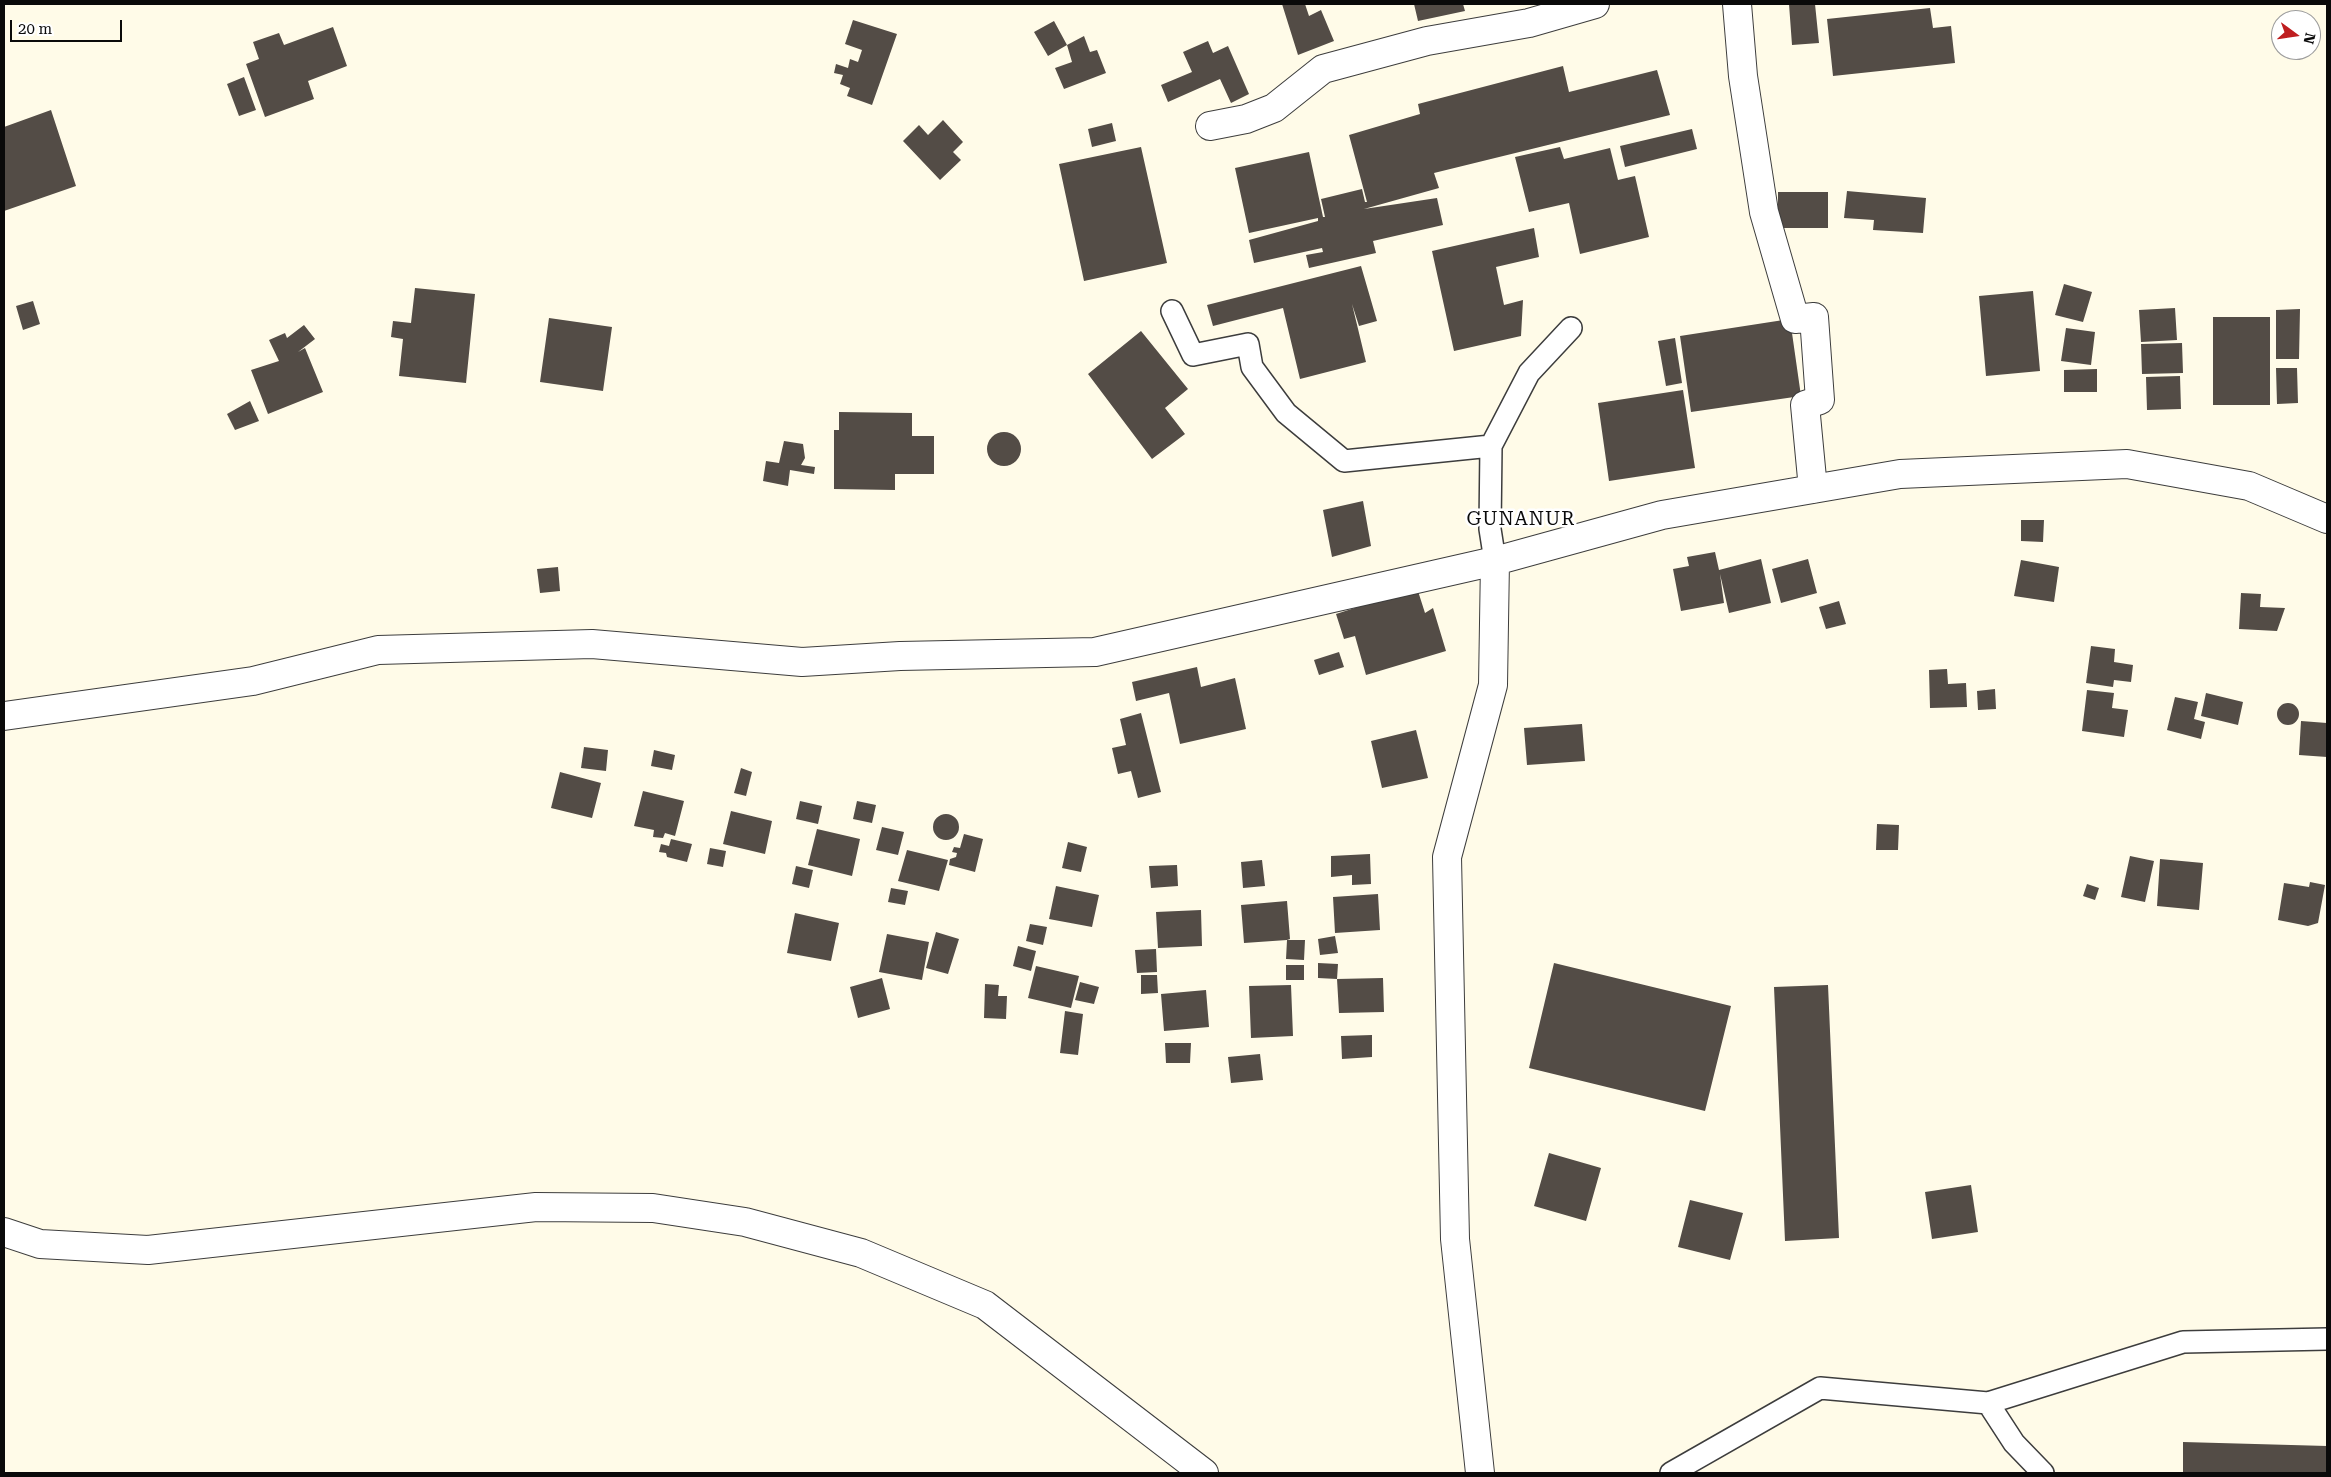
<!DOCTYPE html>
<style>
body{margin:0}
#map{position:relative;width:2331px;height:1477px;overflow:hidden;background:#fffbe8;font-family:"Roboto Serif",serif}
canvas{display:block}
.frame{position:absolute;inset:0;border:5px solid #0a0a0a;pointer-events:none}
.north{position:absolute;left:2271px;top:10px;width:50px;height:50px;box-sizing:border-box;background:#fff;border:1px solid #9d9d9d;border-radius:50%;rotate:104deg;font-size:14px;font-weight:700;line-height:20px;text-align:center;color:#0a0a0a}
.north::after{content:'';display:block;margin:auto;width:18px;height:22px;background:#bf1e20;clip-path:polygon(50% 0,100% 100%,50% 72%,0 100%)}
.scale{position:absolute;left:10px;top:20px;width:112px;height:22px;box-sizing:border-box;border:2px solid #0a0a0a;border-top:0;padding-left:6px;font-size:15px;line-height:18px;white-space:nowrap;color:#0a0a0a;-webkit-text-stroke:4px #fff;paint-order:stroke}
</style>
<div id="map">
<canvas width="2331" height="1477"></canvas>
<div class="frame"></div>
<div class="north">N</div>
<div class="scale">20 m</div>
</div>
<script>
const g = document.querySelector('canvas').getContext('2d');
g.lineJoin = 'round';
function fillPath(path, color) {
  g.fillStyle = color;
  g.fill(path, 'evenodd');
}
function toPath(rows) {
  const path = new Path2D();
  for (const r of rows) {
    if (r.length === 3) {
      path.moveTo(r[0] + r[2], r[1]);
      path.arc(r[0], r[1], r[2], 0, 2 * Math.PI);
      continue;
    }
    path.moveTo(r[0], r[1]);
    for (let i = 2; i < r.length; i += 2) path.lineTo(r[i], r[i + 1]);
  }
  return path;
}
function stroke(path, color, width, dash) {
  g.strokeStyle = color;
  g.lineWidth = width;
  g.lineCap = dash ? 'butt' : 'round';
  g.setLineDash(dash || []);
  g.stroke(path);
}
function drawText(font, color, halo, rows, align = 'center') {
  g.font = font + ' "Roboto Serif",serif';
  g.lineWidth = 5;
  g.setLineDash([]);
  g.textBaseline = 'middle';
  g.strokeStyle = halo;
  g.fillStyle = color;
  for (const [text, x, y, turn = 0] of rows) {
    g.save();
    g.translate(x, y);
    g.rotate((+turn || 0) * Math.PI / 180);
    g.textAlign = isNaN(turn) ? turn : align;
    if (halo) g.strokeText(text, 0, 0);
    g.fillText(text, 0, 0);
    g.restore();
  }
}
fillPath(toPath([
 [1282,4,1305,4,1309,16,1321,10,1334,41,1298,55],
 [1414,4,1463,4,1465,11,1418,21],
 [1789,4,1815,4,1819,43,1792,45],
 [1930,8,1933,28,1951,26,1955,63,1833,76,1827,19],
 [853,20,897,34,872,105,847,96,850,88,840,84,843,75,834,73,836,64,848,68,850,59,858,62,862,50,845,44],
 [1054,21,1067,45,1048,56,1034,32],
 [333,27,347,66,308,81,314,99,265,117,246,64,259,59,253,42,279,33,284,45],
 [1084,36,1090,52,1097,50,1106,73,1064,89,1055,68,1072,62,1067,45],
 [1208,41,1213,53,1228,46,1249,94,1231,103,1220,79,1168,102,1161,85,1192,72,1183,52],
 [1563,66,1569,92,1657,70,1670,115,1434,173,1439,188,1364,209,1437,198,1443,225,1373,241,1376,253,1309,268,1306,255,1323,252,1322,248,1254,263,1249,240,1318,221,1318,218,1249,233,1235,168,1309,152,1323,217,1325,217,1321,199,1362,189,1365,202,1367,202,1349,135,1420,114,1418,104],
 [244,77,256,110,239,116,227,84],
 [51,110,76,186,4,211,4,127],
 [943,120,963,142,953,152,961,160,940,180,903,141,919,125,928,135],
 [1112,123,1116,141,1092,147,1088,129],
 [1692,129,1697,149,1625,167,1620,146],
 [1141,147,1167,263,1084,281,1059,164],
 [1560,147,1564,159,1610,148,1618,180,1635,176,1649,237,1580,254,1569,203,1529,212,1515,157],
 [1847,191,1926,198,1923,233,1873,230,1874,220,1844,218],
 [1778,192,1828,192,1828,228,1778,228],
 [1534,228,1539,257,1496,267,1504,305,1523,300,1521,336,1454,351,1432,251],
 [1361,266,1377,321,1359,326,1352,304,1366,362,1300,379,1283,308,1213,326,1207,305],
 [2064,284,2092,292,2083,322,2055,315],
 [415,288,475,294,466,383,399,376,403,339,391,337,393,321,411,323],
 [2033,291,2040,371,1986,376,1979,296],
 [33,301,40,324,23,330,16,306],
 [2175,308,2177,340,2141,342,2139,310],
 [2300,309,2299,359,2276,359,2276,310],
 [2213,317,2270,317,2270,405,2213,405],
 [549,318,612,327,603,391,540,382],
 [1790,319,1801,396,1691,412,1680,336],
 [304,325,315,339,298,352,305,348,323,392,268,414,251,370,279,361,269,340,285,333,287,338],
 [2066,328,2095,332,2091,365,2061,361],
 [1141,331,1188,389,1165,408,1185,434,1152,459,1088,374],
 [1675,338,1682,383,1666,386,1658,341],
 [2182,343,2183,373,2142,374,2141,344],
 [2276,368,2297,368,2298,403,2277,404],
 [2097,369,2097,392,2064,392,2064,370],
 [2180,376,2181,409,2147,410,2146,377],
 [1683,390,1695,468,1609,481,1598,403],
 [250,401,259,421,235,430,227,414],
 [839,412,912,413,912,436,934,436,934,474,895,474,895,490,834,489,834,430,839,430],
 [1004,449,17],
 [784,441,803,444,805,458,801,465,815,467,814,474,790,470,788,486,763,481,766,461,779,463],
 [1363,501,1371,546,1332,557,1323,510],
 [2021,520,2044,520,2043,542,2021,541],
 [1715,552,1719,570,1761,559,1771,603,1729,613,1720,574,1724,603,1681,611,1673,569,1689,566,1687,557],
 [1808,559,1817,593,1781,603,1772,569],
 [2021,560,2059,567,2054,602,2014,596],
 [558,567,560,591,540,593,537,569],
 [1417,588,1425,613,1433,608,1446,651,1366,675,1355,636,1344,639,1336,614],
 [2241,593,2261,594,2260,607,2285,608,2277,631,2239,629],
 [1839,601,1846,624,1826,629,1819,607],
 [2091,646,2115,649,2114,662,2133,665,2131,682,2114,680,2113,687,2086,683],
 [1339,652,1344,667,1319,675,1314,660],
 [1197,667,1201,687,1235,678,1246,729,1180,744,1169,693,1136,701,1132,682],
 [1947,669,1948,684,1966,683,1967,707,1930,708,1929,670],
 [1995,689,1996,709,1978,710,1977,691],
 [2087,690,2114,693,2112,708,2128,710,2124,737,2082,731],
 [2206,693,2243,702,2238,725,2201,716],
 [2175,697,2198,702,2194,719,2205,722,2201,739,2167,730],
 [2288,714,11],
 [1141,713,1161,792,1138,798,1131,771,1118,774,1112,748,1126,745,1120,719],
 [2301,721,2327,723,2327,757,2299,755],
 [1582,724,1585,761,1527,765,1524,728],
 [1416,730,1428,778,1382,788,1371,741],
 [584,747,608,750,606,771,581,768],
 [654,750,675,755,672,770,651,766],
 [741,768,752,772,746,796,734,793],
 [560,772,601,783,592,818,551,808],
 [643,791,684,801,675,836,665,833,663,838,653,837,654,830,634,826],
 [800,801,822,806,818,824,796,819],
 [857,801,876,805,872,823,853,819],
 [731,811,772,821,765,854,723,844],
 [946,827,13],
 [1877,824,1899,825,1898,850,1876,850],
 [882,827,904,832,898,855,876,850],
 [817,829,860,839,852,876,808,865],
 [964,834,983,839,975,872,949,865,950,859,956,857,957,853,952,852,954,847,960,848],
 [671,839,692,844,687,862,667,857,666,853,659,852,661,844,669,846],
 [1068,842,1087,847,1081,872,1062,868],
 [710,848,726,851,723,867,707,864],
 [907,850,948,860,939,891,898,881],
 [1370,854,1371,884,1352,885,1352,875,1331,877,1331,856],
 [2130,856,2154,861,2145,902,2121,897],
 [2160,859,2203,863,2199,910,2157,906],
 [1262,860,1265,886,1243,888,1241,862],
 [1177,865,1178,886,1151,888,1149,866],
 [796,866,813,870,809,888,792,884],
 [2310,882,2325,885,2318,923,2308,926,2278,920,2284,883,2309,887],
 [2087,884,2099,888,2095,900,2083,896],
 [1056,886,1099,895,1092,927,1049,919],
 [891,888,908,891,905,905,888,902],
 [1378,894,1380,930,1335,933,1333,897],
 [1287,901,1290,939,1287,940,1305,940,1304,960,1286,959,1287,940,1244,943,1241,905],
 [1201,910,1202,946,1158,948,1156,912],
 [795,913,839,923,831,961,787,953],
 [1030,924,1047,927,1043,945,1026,941],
 [936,932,959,939,948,974,926,968],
 [887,934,929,942,922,980,879,972],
 [1335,936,1338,953,1320,955,1318,939],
 [1018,946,1036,951,1031,971,1013,966],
 [1156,949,1157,972,1137,973,1135,950],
 [1318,963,1338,964,1337,979,1318,978],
 [1554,963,1731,1006,1705,1111,1529,1068],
 [1286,965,1304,965,1304,980,1286,980],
 [1036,966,1079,976,1071,1008,1028,998],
 [1141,975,1157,975,1158,993,1141,994],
 [882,978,890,1009,858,1018,850,987],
 [1383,978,1384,1012,1339,1013,1337,979],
 [1080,982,1099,987,1094,1004,1075,1000],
 [985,984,999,985,998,996,1007,996,1006,1019,984,1018],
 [1291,985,1293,1036,1251,1038,1249,986],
 [1828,985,1839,1238,1785,1241,1774,987],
 [1206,990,1209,1027,1164,1031,1161,994],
 [1065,1011,1083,1014,1078,1055,1060,1053],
 [1372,1035,1372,1057,1342,1059,1341,1036],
 [1165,1043,1191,1043,1190,1063,1166,1063],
 [1260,1054,1263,1080,1231,1083,1228,1057],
 [1549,1153,1601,1168,1586,1221,1534,1206],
 [1971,1185,1978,1232,1932,1239,1925,1192],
 [1690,1200,1743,1213,1730,1260,1678,1247],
 [2183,1442,2327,1446,2327,1473,2183,1473]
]), '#534c46');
const service = toPath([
 [1172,311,1193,355,1248,344,1252,367,1286,413,1344,461,1491,446],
 [1495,561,1490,529,1491,446,1529,373,1571,328],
 [1988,1403,2014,1443,2043,1473],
 [1671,1473,1820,1388,1988,1403,2183,1342,2327,1339]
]);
const minor = toPath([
 [1737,4,1743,76,1764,212,1795,319,1814,317,1820,400,1805,405,1813,489],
 [1210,126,1246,119,1274,108,1323,69,1427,41,1529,23,1595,4],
 [4,716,253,681,378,650,592,644,802,662,900,656,1095,652,1495,561,1662,515,1900,474,2127,464,2249,486,2327,519],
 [1480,1473,1455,1239,1447,857,1493,685,1495,561]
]);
const tertiary = toPath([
 [4,1232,40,1244,148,1250,536,1207,653,1208,745,1222,861,1253,985,1305,1204,1473]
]);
stroke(service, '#3d3d3d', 24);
stroke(minor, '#3d3d3d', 30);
stroke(tertiary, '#3d3d3d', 30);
stroke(service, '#fff', 21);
stroke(minor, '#fff', 28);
stroke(tertiary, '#fff', 28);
g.letterSpacing = '1px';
drawText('19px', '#0a0a0a', '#fff', [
 ["GUNANUR",1521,519]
]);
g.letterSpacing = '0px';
</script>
